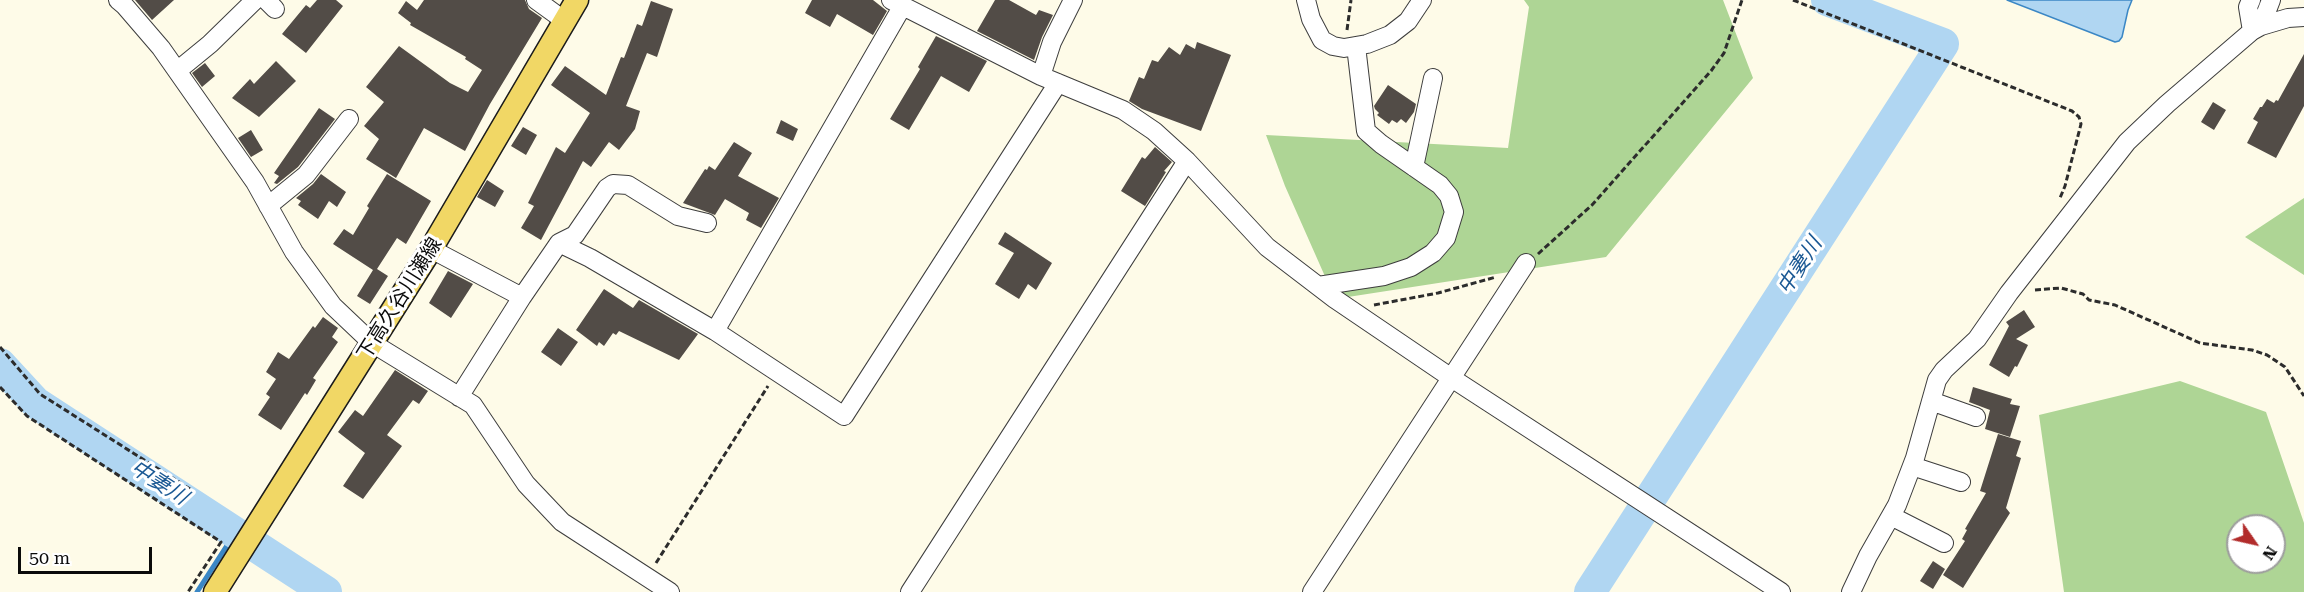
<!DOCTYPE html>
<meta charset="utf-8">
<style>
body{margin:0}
#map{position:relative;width:2304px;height:592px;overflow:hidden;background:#fefbe8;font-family:"Roboto Serif",serif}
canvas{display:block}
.north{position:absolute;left:2226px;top:514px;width:60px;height:60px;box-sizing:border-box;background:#fff;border:2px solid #9d9d9d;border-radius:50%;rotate:124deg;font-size:16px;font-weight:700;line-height:24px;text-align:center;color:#0a0a0a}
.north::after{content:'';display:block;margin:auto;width:21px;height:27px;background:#b22c2b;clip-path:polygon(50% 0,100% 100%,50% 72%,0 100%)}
.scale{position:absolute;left:18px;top:547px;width:134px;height:27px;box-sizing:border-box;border:3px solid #0a0a0a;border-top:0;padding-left:8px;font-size:18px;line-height:21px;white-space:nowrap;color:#0a0a0a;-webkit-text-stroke:4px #fff;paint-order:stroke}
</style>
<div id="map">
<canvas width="2304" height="592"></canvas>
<div class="north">N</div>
<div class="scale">50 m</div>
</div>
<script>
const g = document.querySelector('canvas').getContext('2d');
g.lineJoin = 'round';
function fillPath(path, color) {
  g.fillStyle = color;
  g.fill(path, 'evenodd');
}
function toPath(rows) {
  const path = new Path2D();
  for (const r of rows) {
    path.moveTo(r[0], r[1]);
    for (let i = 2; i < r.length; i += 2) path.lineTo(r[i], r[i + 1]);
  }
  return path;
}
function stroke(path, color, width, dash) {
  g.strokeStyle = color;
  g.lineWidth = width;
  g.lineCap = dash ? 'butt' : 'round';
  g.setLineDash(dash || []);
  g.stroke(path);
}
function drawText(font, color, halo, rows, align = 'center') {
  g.font = font + ' "Roboto Serif","Noto Sans JP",serif';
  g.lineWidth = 6;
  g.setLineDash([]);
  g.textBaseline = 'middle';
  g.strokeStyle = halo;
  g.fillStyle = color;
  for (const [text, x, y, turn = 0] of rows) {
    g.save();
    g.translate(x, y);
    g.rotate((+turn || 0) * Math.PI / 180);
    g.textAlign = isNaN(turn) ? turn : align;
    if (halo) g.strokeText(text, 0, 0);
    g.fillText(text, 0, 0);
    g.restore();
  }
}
fillPath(toPath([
 [1524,0,1723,0,1753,78,1606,257,1335,299,1285,186,1266,135,1508,148,1529,7],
 [2304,198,2304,275,2245,237],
 [2180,381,2266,412,2304,523,2304,592,2064,592,2039,415],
 [2238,526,2274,526,2274,562,2238,562]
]), '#aed595');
const water = toPath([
 [2007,0,2132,0,2128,10,2122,37,2119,41,2115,42,2007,0]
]);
fillPath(water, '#b0d6f2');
stroke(water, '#3b87c5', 1.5);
stroke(toPath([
 [197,592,235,533]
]), '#3b87c5', 5);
stroke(toPath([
 [0,364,36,403,326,592],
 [1590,592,1943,44,1827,0]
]), '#b0d6f2', 32);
fillPath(toPath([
 [135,0,174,0,152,20],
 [317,0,336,0,343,6,306,53,282,34,306,5,310,8],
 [424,0,525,0,529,9,542,18,490,104,465,151,424,128,396,178,366,159,379,139,364,126,384,102,366,87,399,46,450,83,468,92,482,70,465,59,466,57,410,25,411,23,398,13,406,1,417,10],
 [812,0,873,0,887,11,873,35,837,14,830,27,805,13],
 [995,0,1009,0,1036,15,1039,10,1053,15,1042,37,1034,60,977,31],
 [651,1,673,9,657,57,647,53,626,106,640,111,635,129,619,150,609,142,591,167,583,161,541,240,521,228,534,206,528,203,556,147,565,153,590,113,551,85,565,66,606,95,621,57,624,58,637,24,642,26],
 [936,36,987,61,969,92,941,76,909,130,890,119,920,69,918,67],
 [1197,42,1231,55,1201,131,1142,109,1129,101,1139,77,1144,79,1152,60,1158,62,1169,47,1180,55,1186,44,1195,49],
 [2304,54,2304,106,2276,158,2247,143,2258,122,2253,119,2260,107,2262,107,2267,99,2274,103,2276,100,2278,101],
 [276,61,296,81,259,117,232,98,250,79,254,84],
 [205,63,215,76,202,87,192,73],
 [1388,85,1416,104,1414,112,1406,123,1401,119,1397,123,1392,120,1389,124,1377,115,1379,113,1375,109,1374,106],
 [2213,102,2226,110,2214,130,2201,122],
 [319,108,335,119,298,167,277,184,274,183,279,176,274,173],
 [781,120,798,129,793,141,776,133],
 [523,127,537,135,526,155,511,146],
 [251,130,263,150,251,157,238,138],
 [734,142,752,153,738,176,779,198,761,228,746,220,749,213,725,199,715,215,683,203,705,169,707,170,709,166,715,170],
 [1155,147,1172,162,1164,171,1166,172,1145,206,1121,191,1142,157,1145,159],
 [321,174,346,192,337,207,329,201,318,219,298,205,301,201,296,198,313,184],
 [387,174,431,201,406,244,397,238,377,269,388,276,370,304,357,296,373,270,333,244,344,229,353,235,369,208,367,206],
 [487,180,504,191,495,207,477,197],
 [1005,232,1052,263,1036,290,1028,284,1019,299,995,284,1014,253,998,244],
 [448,271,473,284,451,318,429,303],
 [604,289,633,308,639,300,698,334,679,360,619,331,616,335,613,333,604,346,599,342,597,346,576,330],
 [2024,310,2035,327,2016,339,2028,345,2017,367,2015,366,2009,377,1989,365,2009,326,2006,322],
 [323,317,338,328,332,337,338,342,313,378,316,380,307,395,305,393,281,430,258,415,270,397,266,394,276,379,266,372,278,352,289,359,313,326,315,328],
 [558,328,578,342,561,366,541,352],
 [395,370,428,391,419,404,413,400,387,435,402,446,363,499,343,486,365,453,338,432,355,410,363,416],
 [1973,387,2012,399,2010,404,2020,406,2010,437,1985,429,1990,410,1969,402],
 [1998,434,2021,441,2016,456,2021,458,2006,508,2010,513,1963,588,1943,575,1965,541,1962,539,1967,530,1965,529,1986,493,1980,491],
 [1933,561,1945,569,1933,589,1920,581]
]), '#524c47');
const minor = toPath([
 [118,0,124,5,161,48,255,182,294,252,333,306,372,343,473,405,526,484,562,522,670,592],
 [266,0,275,9],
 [536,0,565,21],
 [891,0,1041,76,1123,110,1154,131,1187,161,1267,247,1335,299,1450,377,1781,592],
 [1306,0,1311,19,1322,40,1333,46,1344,48,1367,44,1390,35,1408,21,1422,0],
 [2251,0,2248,7,2252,31],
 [2261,26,2271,0],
 [177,71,210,44,255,0],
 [1041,76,1052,42,1073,0],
 [1414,167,1433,78],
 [268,206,306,175,349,119],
 [559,243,590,258,715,331,844,416,1058,83],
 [431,249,522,297],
 [1318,286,1384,276,1411,267,1433,253,1446,238,1454,212,1449,196,1440,185,1381,144,1366,131,1356,46],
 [715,331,902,7],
 [459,397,522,297,559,243,575,235,607,188,613,184,628,185,678,216,707,223],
 [1931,401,1976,417],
 [1912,466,1961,482],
 [1891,516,1944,543],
 [910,592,1187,161],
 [1312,592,1526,263],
 [1851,592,1868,556,1897,505,1915,458,1937,380,1944,370,1977,339,2009,293,2127,142,2167,104,2252,31,2261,26,2288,18,2304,17]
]);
const major = toPath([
 [215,592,431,249,577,0]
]);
stroke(minor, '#3d3d3d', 20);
stroke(major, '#1b1b1b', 25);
stroke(toPath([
 [1793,0,2072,111,2079,117,2081,124,2065,186,2060,198],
 [1347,30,1351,0],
 [1538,254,1592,205,1711,71,1724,53,1742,0],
 [2035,290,2061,288,2083,294,2089,300,2115,305,2200,343,2252,350,2267,355,2285,367,2304,396],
 [1374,305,1438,293,1496,277],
 [0,347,40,394,190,489],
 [0,387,27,416,221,542,188,592],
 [656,563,768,386]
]), '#2c2c2c', 3, [6, 3]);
stroke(minor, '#fff', 18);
stroke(major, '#f1d765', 22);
drawText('20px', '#0a0a0a', '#fff', [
 ["下高久谷川瀬線",400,299,-58]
]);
drawText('italic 21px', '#1b5994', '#fff', [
 ["中妻川",1800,266,-57],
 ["中妻川",159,483,33]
]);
</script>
